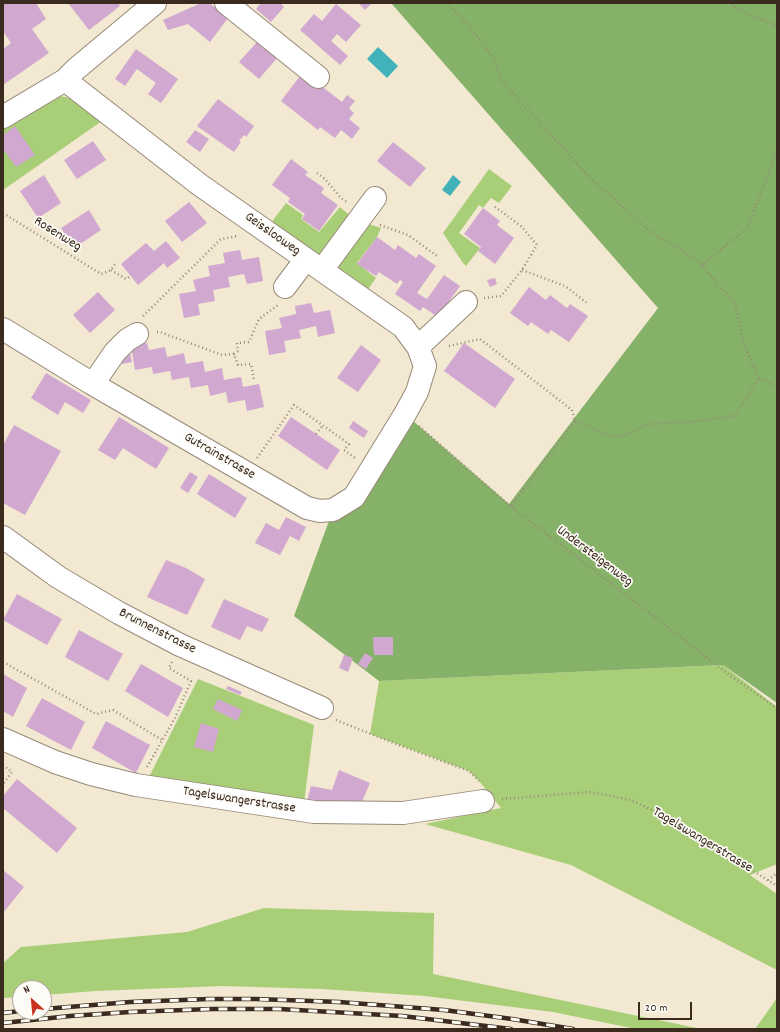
<!DOCTYPE html>
<style>
body{margin:0}
#map{position:relative;width:780px;height:1032px;overflow:hidden;background:#f3e8d1;font-family:Dekko,sans-serif}
canvas{display:block}
.frame{position:absolute;inset:0;border:4px solid #3b2a1e;pointer-events:none}
.north{position:absolute;left:12px;top:980px;width:40px;height:40px;box-sizing:border-box;background:#fdfcf7;border:1px solid #afa8a0;border-radius:50%;rotate:333deg;font-size:11px;font-weight:700;line-height:16px;text-align:center;color:#3b2a1e}
.north::after{content:'';display:block;margin:auto;width:14px;height:18px;background:#c8321e;clip-path:polygon(50% 0,100% 100%,50% 72%,0 100%)}
.scale{position:absolute;left:638px;top:1002px;width:54px;height:18px;box-sizing:border-box;border:2px solid #3b2a1e;border-top:0;padding-left:5px;font-size:12px;line-height:14px;white-space:nowrap;color:#3b2a1e;-webkit-text-stroke:3px #fdfcf7;paint-order:stroke}
</style>
<div id="map">
<canvas width="780" height="1032"></canvas>
<div class="frame"></div>
<div class="north">N</div>
<div class="scale">20 m</div>
</div>
<script>
const g = document.querySelector('canvas').getContext('2d');
g.lineJoin = 'round';
function fillPath(path, color) {
  g.fillStyle = color;
  g.fill(path, 'evenodd');
}
function toPath(rows) {
  const path = new Path2D();
  for (const r of rows) {
    path.moveTo(r[0], r[1]);
    for (let i = 2; i < r.length; i += 2) path.lineTo(r[i], r[i + 1]);
  }
  return path;
}
function stroke(path, color, width, dash) {
  g.strokeStyle = color;
  g.lineWidth = width;
  g.lineCap = dash ? 'butt' : 'round';
  g.setLineDash(dash || []);
  g.stroke(path);
}
function drawText(font, color, halo, rows, align = 'center') {
  g.font = font + ' Dekko,sans-serif';
  g.lineWidth = 3.5;
  g.setLineDash([]);
  g.textBaseline = 'middle';
  g.strokeStyle = halo;
  g.fillStyle = color;
  for (const [text, x, y, turn = 0] of rows) {
    g.save();
    g.translate(x, y);
    g.rotate((+turn || 0) * Math.PI / 180);
    g.textAlign = isNaN(turn) ? turn : align;
    if (halo) g.strokeText(text, 0, 0);
    g.fillText(text, 0, 0);
    g.restore();
  }
}
fillPath(toPath([
 [60,96,74,99,102,121,3,190,3,125],
 [489,169,512,186,499,203,491,198,483,208,479,205,459,233,480,248,466,266,463,263,443,233],
 [286,203,303,215,301,219,319,232,340,207,353,218,321,255,316,255,273,223,273,220],
 [366,223,381,228,377,237,357,263,376,278,366,292,336,269],
 [723,665,777,707,777,864,750,875,777,894,777,970,571,865,425,824,501,808,480,782,469,771,370,734,379,681],
 [198,679,314,725,304,803,148,779],
 [264,908,434,913,433,974,702,1029,636,1029,553,1012,425,996,322,989,222,986,96,991,44,995,44,988,20,988,20,997,3,998,3,963,21,947,187,932],
 [777,998,777,1029,755,1029]
]), '#a9ce78');
fillPath(toPath([
 [391,3,777,3,777,703,723,665,379,681,294,616,333,510,405,414,509,504,658,308]
]), '#86b168');
fillPath(toPath([
 [378,47,398,66,387,78,367,59],
 [453,175,461,182,450,196,442,190]
]), '#42b2ba');
fillPath(toPath([
 [3,3,36,3,46,19,32,29,49,53,3,85,3,49,11,43,3,31],
 [68,3,118,3,120,6,89,30],
 [201,3,209,3,228,18,210,42,188,24,168,30,163,20],
 [261,3,280,3,284,7,271,22,256,9],
 [360,3,372,3,365,10,359,4],
 [336,4,361,25,346,42,337,34,331,41,348,56,340,65,300,30,314,14,322,21],
 [257,42,277,58,259,79,239,62],
 [136,49,178,79,161,103,148,94,156,83,137,69,125,86,115,79],
 [300,76,317,89,320,85,342,102,347,95,355,101,349,108,354,113,349,119,360,128,352,139,341,130,335,138,320,127,318,130,281,101],
 [218,99,254,126,246,137,244,135,239,141,241,142,234,152,197,126],
 [15,126,35,155,16,167,3,149,3,135],
 [195,130,209,139,200,152,186,142],
 [93,141,106,160,77,179,64,160],
 [393,142,426,168,410,187,377,161],
 [291,159,308,172,305,175,324,188,321,193,338,205,319,231,302,219,305,214,288,202,290,198,272,185],
 [44,175,61,203,38,218,20,191],
 [189,202,207,223,182,242,165,221],
 [483,208,500,221,497,225,514,238,495,264,478,251,481,247,464,234],
 [89,210,101,230,74,248,61,228],
 [377,237,395,250,398,245,416,258,419,254,436,266,417,293,427,299,444,275,460,286,438,317,423,307,420,311,395,294,403,282,400,280,397,284,379,272,376,276,357,264],
 [166,241,180,258,167,268,164,263,138,285,121,264,146,243,154,251],
 [240,250,242,260,259,257,263,281,247,284,244,274,228,277,230,287,213,290,215,301,198,304,200,315,184,318,179,294,196,291,193,280,210,276,208,266,225,263,223,253],
 [495,278,497,284,490,287,487,280],
 [529,287,546,300,550,295,567,308,570,304,588,316,569,342,551,330,548,334,531,322,528,326,510,313],
 [98,292,115,310,90,333,73,315],
 [311,303,314,313,330,310,335,333,318,337,316,326,299,330,301,338,284,341,286,352,269,355,265,331,282,328,279,318,296,314,295,306],
 [147,343,149,350,165,347,167,357,184,353,186,364,203,361,205,372,222,368,224,380,241,377,243,387,259,384,264,407,247,411,245,400,228,403,226,392,210,396,208,385,191,388,189,377,172,380,170,371,153,374,152,367,135,370,131,346],
 [464,343,515,379,495,408,444,371],
 [361,345,381,360,358,392,337,378],
 [130,353,132,362,122,364,120,355],
 [46,373,91,400,83,413,65,402,58,415,31,398],
 [119,417,169,448,156,469,123,448,115,460,98,450],
 [291,417,340,450,327,470,278,436],
 [353,421,368,431,364,438,349,428],
 [14,425,61,451,25,515,3,503,3,445],
 [190,472,198,477,188,493,180,488],
 [209,474,247,498,235,518,197,494],
 [286,517,306,527,299,541,290,536,280,555,255,543,266,523,279,530],
 [166,560,186,568,205,579,187,615,147,597],
 [17,594,62,619,47,645,3,620],
 [224,599,269,619,262,632,247,626,240,640,211,627],
 [79,630,123,654,108,681,65,657],
 [373,637,393,637,393,655,374,655],
 [365,653,373,658,366,669,358,664],
 [344,655,353,658,348,672,339,668],
 [141,664,183,688,168,717,125,691],
 [3,674,27,688,13,717,3,711],
 [228,686,242,692,240,695,226,689],
 [42,698,85,722,71,750,26,726],
 [218,699,242,710,237,721,213,709],
 [106,721,150,745,136,773,92,748],
 [201,723,219,729,213,752,194,747],
 [339,770,370,783,360,806,307,801,311,786,332,790],
 [17,779,77,828,57,853,3,808,3,796],
 [3,870,24,887,3,913]
]), '#d1a8cf');
const minor = toPath([
 [226,3,318,77],
 [3,117,65,80,76,69,155,3],
 [322,270,375,198],
 [285,287,306,259],
 [3,329,91,383,307,508,320,511,333,510,354,497,405,414,417,392,425,366,418,347,403,327,200,185,65,80],
 [418,347,466,302],
 [93,384,115,352,127,340,137,334],
 [3,537,58,577,119,613,180,645,322,708],
 [3,739,55,762,91,774,136,785,314,812,403,813,483,801]
]);
stroke(minor, '#978978', 24);
stroke(toPath([
 [447,3,469,26,495,60,500,79,590,178,652,233,693,257,702,265,717,284,734,300,744,344,759,379,777,386],
 [728,3,753,16,777,26],
 [317,173,325,179,341,198,348,203],
 [3,213,101,274,111,270,116,263],
 [380,225,408,235,437,256],
 [702,265,748,227,777,150],
 [111,270,126,279,129,277],
 [522,270,565,286,587,303],
 [484,298,501,296,522,270,537,245,522,227,494,206],
 [143,316,221,239,238,236],
 [157,332,160,332,222,355,234,354,238,365,251,364,254,380],
 [449,346,480,339,572,410,575,421,511,506],
 [234,354,238,351,237,343,249,342,259,319,278,305],
 [575,421,612,437,625,435,649,424,691,422,734,416,759,379],
 [419,426,509,505,638,604,728,674,777,708],
 [316,434,323,425],
 [257,458,294,405,349,444,344,450,355,458],
 [3,662,96,714,113,710,162,740],
 [336,720,401,746,469,771,479,781],
 [3,765,12,772,3,784],
 [147,767,175,718,191,681,169,668,172,662],
 [502,799,590,792,631,800,671,819,777,886],
 [768,880,777,873]
]), '#978978', 2.5, [1, 3]);
stroke(minor, '#fff', 22);
const rail = toPath([
 [44,1009,130,1002,209,999,256,999,339,1002,444,1010,512,1019,573,1029],
 [3,1013,20,1011],
 [3,1023,70,1016,130,1012,212,1009,279,1009,402,1016,511,1029]
]);
stroke(rail, '#3b2a1e', 4.5);
stroke(rail, '#fdfcf7', 3, [9]);
drawText('14px', '#3b2a1e', '#fdfcf7', [
 ["Rosenweg",57,235,32],
 ["Geisslooweg",272,235,35],
 ["Gutrainstrasse",219,457,30],
 ["Understeigenweg",594,557,37],
 ["Brunnenstrasse",157,632,27],
 ["Tagelswangerstrasse",239,801,9],
 ["Tagelswangerstrasse",702,841,31]
]);
</script>
